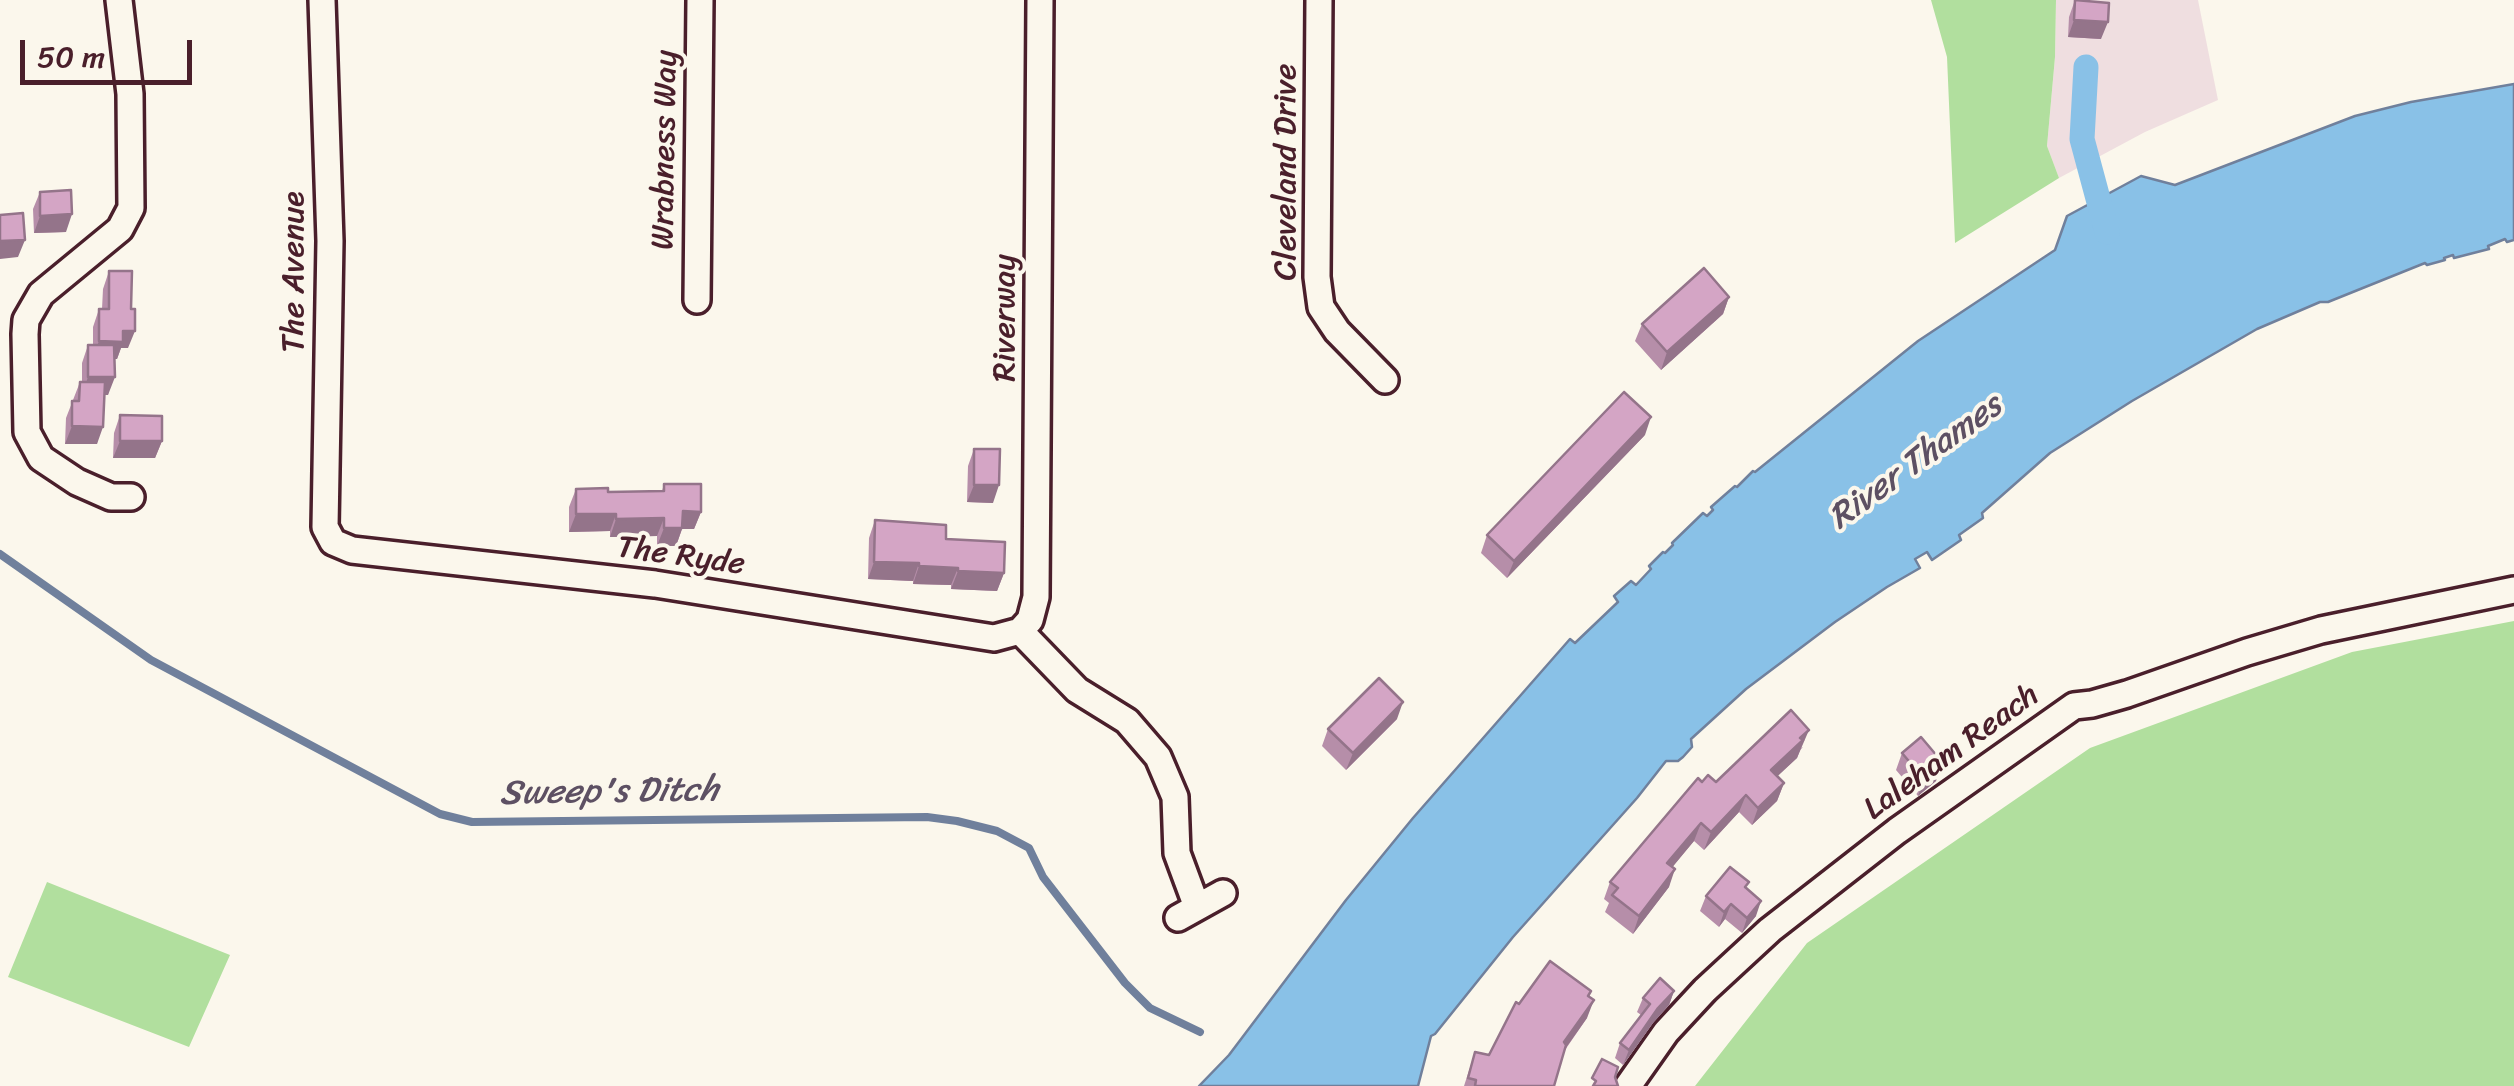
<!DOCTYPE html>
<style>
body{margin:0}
#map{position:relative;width:2514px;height:1086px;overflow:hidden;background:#fbf7ec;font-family:Sriracha,sans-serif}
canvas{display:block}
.scale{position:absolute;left:20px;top:40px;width:172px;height:45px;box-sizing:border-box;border:5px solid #4a1f2b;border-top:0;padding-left:12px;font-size:30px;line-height:35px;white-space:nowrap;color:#4a1f2b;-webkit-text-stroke:8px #fbf7ec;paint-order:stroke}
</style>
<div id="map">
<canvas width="2514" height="1086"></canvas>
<div class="scale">50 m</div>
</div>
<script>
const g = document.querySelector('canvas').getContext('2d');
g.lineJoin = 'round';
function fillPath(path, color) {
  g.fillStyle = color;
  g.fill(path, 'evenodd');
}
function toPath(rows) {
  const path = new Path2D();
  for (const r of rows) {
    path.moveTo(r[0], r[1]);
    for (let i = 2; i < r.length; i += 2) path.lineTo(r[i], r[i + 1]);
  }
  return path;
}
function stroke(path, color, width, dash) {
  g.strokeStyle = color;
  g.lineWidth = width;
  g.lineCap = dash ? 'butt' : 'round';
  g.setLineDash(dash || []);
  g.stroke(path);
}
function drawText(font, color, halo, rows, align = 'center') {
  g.font = font + ' Sriracha,sans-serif';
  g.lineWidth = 8;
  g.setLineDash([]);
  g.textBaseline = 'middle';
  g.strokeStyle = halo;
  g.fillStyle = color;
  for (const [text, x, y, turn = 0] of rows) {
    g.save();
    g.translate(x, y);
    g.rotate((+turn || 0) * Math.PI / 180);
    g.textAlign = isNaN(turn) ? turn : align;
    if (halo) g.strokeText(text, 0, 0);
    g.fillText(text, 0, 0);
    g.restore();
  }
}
fillPath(toPath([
 [2056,0,2198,0,2218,100,2145,132,2059,178,2047,146,2055,57]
]), '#efdee0');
fillPath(toPath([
 [1931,0,2056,0,2055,57,2047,146,2059,178,1955,243,1947,57],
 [2514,621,2514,1086,1695,1086,1807,943,2090,748,2352,652],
 [47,882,230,955,189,1047,8,977]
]), '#b1df9e');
const water = toPath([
 [2514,84,2514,240,2507,242,2505,239,2488,246,2489,249,2454,258,2453,255,2444,258,2445,260,2427,265,2425,263,2328,302,2320,302,2257,329,2132,401,2050,453,1982,513,1983,518,1959,535,1961,540,1932,560,1927,552,1915,559,1920,568,1887,587,1835,622,1746,689,1691,739,1692,747,1683,757,1678,761,1666,761,1637,798,1513,937,1435,1034,1431,1036,1418,1086,1199,1086,1229,1055,1346,900,1413,818,1570,639,1575,643,1618,602,1614,596,1631,581,1636,585,1651,569,1649,566,1663,552,1665,553,1673,545,1672,543,1703,513,1707,516,1713,510,1711,507,1735,486,1737,487,1753,471,1755,472,1918,341,2055,250,2067,216,2141,176,2175,185,2355,116,2411,102,2514,84]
]);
fillPath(water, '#89c1e7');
stroke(water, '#70809c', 2.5);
stroke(toPath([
 [0,554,151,660,440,814,472,822,927,817,957,821,997,831,1029,848,1043,877,1125,983,1150,1008,1200,1032]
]), '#70809c', 8);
stroke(toPath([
 [2086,67,2082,139,2107,232]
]), '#89c1e7', 25);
const minor = toPath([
 [119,0,130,94,131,208,120,229,41,294,26,320,25,334,27,432,41,458,77,482,111,497,131,497],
 [322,0,330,241,325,527,333,542,352,550,655,584,994,638,1020,631],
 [1319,0,1317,277,1321,307,1337,331,1385,380],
 [697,300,700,0],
 [1020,631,1030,620,1036,597,1040,0],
 [1020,631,1077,690,1127,721,1158,757,1175,797,1177,853,1197,907],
 [1178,918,1223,893],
 [1628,1086,1666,1032,1705,990,1770,930,1897,831,2074,706,2092,704,2127,694,2247,652,2321,630,2514,590]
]);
stroke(minor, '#4a1f2b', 32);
stroke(minor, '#fbf7ec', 25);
fillPath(toPath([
 [2075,0,2101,39,2068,37,2069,17],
 [40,192,66,232,34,233,33,209],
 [109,271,128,348,121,348,117,359,114,359,108,395,104,395,97,444,65,444,66,418,80,382,82,382,82,363,88,345,93,345,93,327,99,309,102,309,103,289],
 [1729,297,1723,314,1661,370,1635,341,1642,324],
 [120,415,162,441,155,458,113,458,114,433],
 [1645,435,1507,578,1481,553,1487,535],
 [974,449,993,503,967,502,968,466],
 [664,484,701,512,694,529,682,529,676,546,657,546,657,536,610,537,610,531,569,532,569,507,576,489,608,492,662,491],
 [875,520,946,539,1004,573,997,591,951,589,951,585,913,584,913,581,868,579,869,538],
 [1397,719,1346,770,1322,746,1328,729],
 [1803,747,1800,750,1797,758,1777,776,1784,783,1777,801,1752,825,1739,812,1704,850,1694,841,1672,867,1669,887,1633,934,1605,912,1609,903,1604,899,1610,882,1702,782,1716,782],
 [1902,753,1936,781,1918,796,1896,770],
 [1747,888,1756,916,1742,933,1725,919,1719,927,1700,911,1706,896],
 [1591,991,1589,997,1587,1018,1565,1050,1554,1086,1464,1086,1475,1052,1489,1055,1519,1004],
 [1674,991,1669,1005,1653,1023,1623,1065,1615,1058,1620,1043,1641,1015,1637,1012,1643,998]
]), '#b68ea9');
fillPath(toPath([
 [2074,20,2108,22,2101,39,2068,37],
 [72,214,66,232,34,233,40,216],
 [25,240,18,257,0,259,0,241],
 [1729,297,1723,314,1661,370,1667,352],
 [123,331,135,331,128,348,121,348,117,359,92,359,99,341],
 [88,377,115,377,108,395,82,395],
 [1651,417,1645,435,1507,578,1514,561],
 [72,426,103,427,97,444,65,444],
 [120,441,162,441,155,458,113,458],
 [974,485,999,485,993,503,967,502],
 [683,511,701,512,694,529,682,529,676,546,657,546,664,528],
 [576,514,616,514,610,531,569,532],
 [664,518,657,536,610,537,616,519],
 [874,562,919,563,913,581,868,579],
 [919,566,958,568,951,585,913,584],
 [958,571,1004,573,997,591,951,589],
 [1403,702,1397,719,1346,770,1353,753],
 [1809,730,1797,758,1765,788,1771,770],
 [1943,763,1936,781,1918,796,1924,779],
 [1784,783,1777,801,1752,825,1758,808],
 [1746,795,1739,812,1704,850,1711,832],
 [1701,823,1694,841,1661,881,1667,863],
 [1675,869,1669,887,1633,934,1639,916],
 [1761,901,1756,916,1742,933,1747,918],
 [1731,904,1725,919,1719,927,1724,912],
 [1674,991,1669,1005,1653,1023,1623,1065,1629,1050,1658,1008],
 [1594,1000,1587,1018,1558,1059,1564,1042]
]), '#94748a');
const building = toPath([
 [2075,0,2109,3,2108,22,2074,20,2075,0],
 [71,190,72,214,40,216,40,192,71,190],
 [23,213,25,240,0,241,0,215,23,213],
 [1704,268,1729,297,1667,352,1642,324,1704,268],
 [109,271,132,271,131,309,135,309,135,331,123,331,123,342,99,341,99,309,109,309,109,271],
 [88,345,114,345,115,377,88,377,88,345],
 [80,382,105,382,103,427,72,426,72,401,79,401,80,382],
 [1624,392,1651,417,1514,561,1487,535,1624,392],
 [120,415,162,416,162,441,120,441,120,415],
 [974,449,1000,449,999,485,974,485,974,449],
 [664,484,701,484,701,512,683,511,682,528,664,528,664,518,616,519,616,514,576,514,576,489,608,488,608,492,664,491,664,484],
 [875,520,946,525,946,539,1005,542,1004,573,958,571,958,568,919,566,919,563,874,562,875,520],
 [1379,678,1403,702,1353,753,1328,729,1379,678],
 [1791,710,1809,730,1800,738,1803,740,1771,770,1784,783,1758,808,1746,795,1711,832,1701,823,1667,863,1675,869,1639,916,1612,895,1618,888,1610,882,1698,778,1702,782,1708,775,1716,782,1791,710],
 [1921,737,1943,763,1924,779,1902,753,1921,737],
 [1730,867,1749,882,1745,887,1761,901,1747,918,1731,904,1724,912,1706,896,1730,867],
 [1550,961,1591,991,1588,996,1594,1000,1564,1042,1566,1045,1554,1086,1475,1086,1476,1080,1468,1078,1475,1052,1489,1055,1516,1002,1519,1004,1550,961],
 [1660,978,1674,991,1658,1008,1629,1050,1620,1043,1650,1004,1643,998,1660,978],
 [1602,1059,1618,1067,1615,1077,1618,1086,1593,1086,1596,1081,1592,1078,1602,1059]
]);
fillPath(building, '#d4a5c5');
stroke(building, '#94748a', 2.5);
drawText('32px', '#4a1f2b', '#fbf7ec', [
 ["Wrabness Way",666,150,-89],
 ["Cleveland Drive",1287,172,-90],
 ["The Avenue",295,272,-90],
 ["Riverway",1006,318,-90],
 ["The Ryde",681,557,8],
 ["Laleham Reach",1952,753,-36]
]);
drawText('italic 35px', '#5d5063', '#fbf7ec', [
 ["River Thames",1916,463,-36],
 ["Sweep's Ditch",609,793,-1]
]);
</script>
